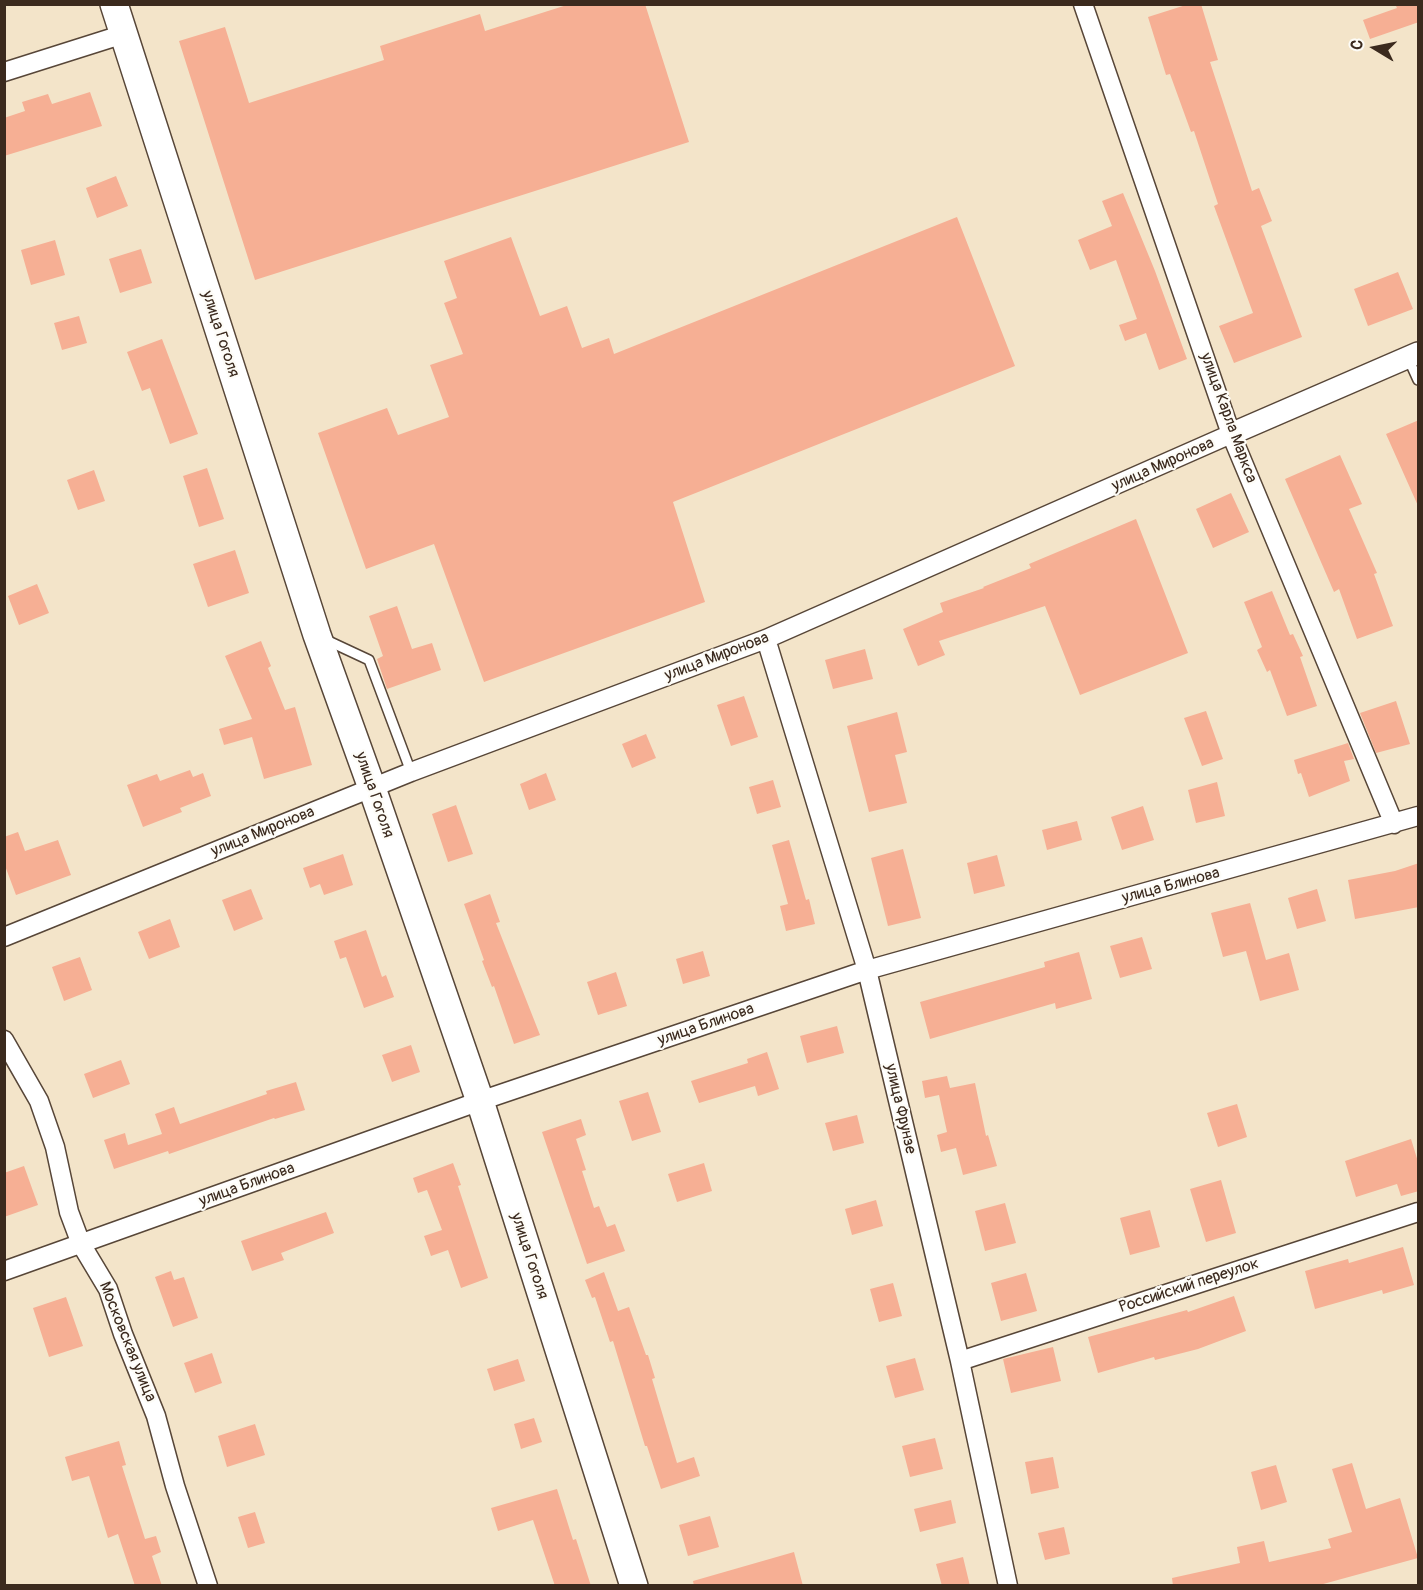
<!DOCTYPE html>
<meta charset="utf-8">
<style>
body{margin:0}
#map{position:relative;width:1423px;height:1590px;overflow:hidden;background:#f3e4c9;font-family:Pangolin,sans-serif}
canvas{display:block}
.frame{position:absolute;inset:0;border:6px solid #3b2a1e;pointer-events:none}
.north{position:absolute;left:1345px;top:18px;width:60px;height:60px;-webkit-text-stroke:4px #fdfcf7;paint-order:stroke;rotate:280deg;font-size:16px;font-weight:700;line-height:24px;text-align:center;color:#3b2a1e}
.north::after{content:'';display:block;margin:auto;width:21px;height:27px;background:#3b2a1e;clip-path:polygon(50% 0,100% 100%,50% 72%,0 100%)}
</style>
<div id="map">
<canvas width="1423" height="1590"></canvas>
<div class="frame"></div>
<div class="north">С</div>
</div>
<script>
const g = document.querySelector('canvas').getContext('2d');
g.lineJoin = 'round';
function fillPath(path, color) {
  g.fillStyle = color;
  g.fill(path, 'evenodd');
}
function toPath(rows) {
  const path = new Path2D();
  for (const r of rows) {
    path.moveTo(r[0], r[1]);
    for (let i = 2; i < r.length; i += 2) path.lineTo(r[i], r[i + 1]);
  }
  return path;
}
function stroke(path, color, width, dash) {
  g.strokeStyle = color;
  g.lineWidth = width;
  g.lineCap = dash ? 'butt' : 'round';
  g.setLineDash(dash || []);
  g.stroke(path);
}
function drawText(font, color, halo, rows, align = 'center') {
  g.font = font + ' Pangolin,sans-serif';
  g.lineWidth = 4.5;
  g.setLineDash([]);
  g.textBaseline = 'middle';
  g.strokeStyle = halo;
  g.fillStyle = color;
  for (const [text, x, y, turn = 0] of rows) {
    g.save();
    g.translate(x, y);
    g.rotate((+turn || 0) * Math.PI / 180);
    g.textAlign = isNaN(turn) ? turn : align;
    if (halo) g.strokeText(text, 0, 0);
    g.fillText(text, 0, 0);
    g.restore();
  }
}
fillPath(toPath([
 [570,4,645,4,689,142,255,280,179,41,225,27,249,103,384,60,380,46,480,14,485,31],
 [1189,4,1201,4,1218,60,1210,62,1252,191,1259,188,1272,221,1261,226,1302,337,1234,363,1219,326,1253,313,1214,206,1218,204,1194,131,1191,132,1170,74,1166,75,1148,17],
 [1395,4,1419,4,1419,22,1370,39,1363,20,1397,8],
 [90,92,102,126,4,156,4,118,25,111,22,102,48,94,52,104],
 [116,176,128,206,97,218,86,188],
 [1123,193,1155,271,1187,359,1159,370,1146,333,1125,341,1119,325,1137,319,1116,260,1090,270,1078,240,1112,226,1102,201],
 [957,217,1015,366,673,502,705,602,484,682,434,544,366,569,318,433,387,408,398,435,449,417,430,365,463,354,444,303,457,298,444,261,511,237,540,316,567,306,582,348,609,338,614,354],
 [55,240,65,275,31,285,21,250],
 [141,249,152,283,120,293,109,259],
 [1398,272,1413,309,1368,326,1354,289],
 [79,316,87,343,62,350,54,323],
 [162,339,198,434,170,444,150,388,142,391,127,352],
 [1419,420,1419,508,1386,434],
 [1340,455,1362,504,1349,509,1377,573,1374,574,1393,626,1357,639,1339,589,1334,592,1285,479],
 [207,468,224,519,199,527,183,476],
 [94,470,105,501,78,510,67,480],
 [1231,493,1249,532,1213,548,1196,509],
 [1136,519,1188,653,1080,695,1045,606,939,641,945,655,918,666,903,629,943,612,940,603,984,588,983,587,1031,568,1029,564],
 [235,550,249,593,208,607,193,564],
 [37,584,49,613,19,625,8,596],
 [1272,591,1290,635,1293,634,1303,656,1300,657,1317,706,1287,716,1270,670,1267,672,1257,650,1262,647,1244,602],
 [397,606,412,649,432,643,441,670,387,689,377,659,383,656,369,616],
 [261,641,271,666,268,668,285,710,295,707,312,765,264,779,252,737,224,745,219,729,252,719,225,656],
 [865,649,873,679,833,689,825,660],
 [744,696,758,737,731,746,717,705],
 [1396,701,1410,744,1376,753,1360,713],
 [1206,711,1223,759,1202,766,1184,718],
 [897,712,907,752,895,755,907,803,869,812,847,726],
 [646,734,656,758,632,768,622,744],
 [1348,743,1354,759,1344,761,1350,781,1309,797,1301,773,1298,774,1294,760],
 [190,770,193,777,203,773,211,796,180,808,182,812,143,827,127,785,157,774,160,781],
 [546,773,556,800,529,810,520,784],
 [773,780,781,807,757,814,749,787],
 [1217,782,1225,816,1196,823,1188,790],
 [456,805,473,854,448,862,432,814],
 [1143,806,1154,840,1122,850,1111,817],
 [1077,821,1082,840,1047,850,1042,830],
 [18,832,25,851,58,840,71,875,16,895,4,863,4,837],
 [789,840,806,900,809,899,815,924,786,931,780,906,788,904,772,845],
 [903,849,921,918,888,926,871,858],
 [343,854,353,885,324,895,320,884,310,888,303,868],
 [997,855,1005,886,974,894,967,863],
 [1419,863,1419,907,1355,919,1348,880,1395,871],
 [251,889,263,919,234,931,222,900],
 [1317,889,1326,921,1297,929,1288,898],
 [490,894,500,922,496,923,540,1035,514,1044,494,986,492,987,482,961,484,960,464,904],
 [1250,903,1266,960,1289,953,1299,990,1260,1001,1246,951,1223,957,1211,913],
 [170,919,180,947,149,959,138,932],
 [366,930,382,977,386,975,394,997,364,1008,346,957,340,959,334,941],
 [1142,937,1152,969,1120,978,1110,946],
 [703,951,710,976,683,984,676,959],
 [1079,952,1092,999,1056,1009,1055,1003,930,1039,920,1002,1045,967,1044,962],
 [80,957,92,990,64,1001,52,967],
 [616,972,627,1006,598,1015,587,982],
 [837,1026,844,1053,807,1063,800,1036],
 [411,1045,420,1072,392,1082,382,1055],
 [767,1052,779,1089,758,1096,755,1086,699,1103,691,1081,748,1063,747,1059],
 [121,1060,130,1084,93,1098,84,1074],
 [947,1076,950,1088,975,1083,986,1136,988,1135,997,1166,963,1175,956,1148,941,1152,937,1135,947,1132,939,1095,925,1098,922,1081],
 [296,1082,305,1110,275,1119,274,1118,169,1154,168,1151,114,1169,104,1140,125,1133,128,1145,162,1134,155,1114,174,1107,180,1124,267,1094,266,1091],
 [648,1092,661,1132,632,1141,619,1101],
 [1237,1104,1247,1137,1218,1147,1207,1113],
 [857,1115,864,1143,833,1151,825,1123],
 [581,1119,586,1135,576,1139,586,1170,582,1171,594,1208,599,1206,607,1227,615,1224,625,1251,587,1264,542,1132],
 [1411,1139,1419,1165,1419,1191,1401,1196,1397,1184,1356,1197,1345,1161],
 [453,1163,461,1185,458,1186,488,1278,461,1288,448,1250,431,1256,424,1236,442,1230,427,1190,418,1193,413,1178],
 [704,1163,712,1191,677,1202,668,1174],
 [24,1166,38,1205,4,1217,4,1173],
 [1221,1180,1236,1233,1206,1242,1190,1189],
 [876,1200,883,1226,852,1235,845,1209],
 [1005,1203,1016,1243,985,1251,975,1211],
 [1150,1210,1160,1247,1130,1255,1120,1218],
 [326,1212,334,1233,281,1253,284,1260,252,1271,241,1241],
 [1403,1247,1414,1285,1383,1294,1382,1290,1315,1309,1305,1271,1348,1259,1349,1263],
 [171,1271,174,1280,184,1277,198,1318,173,1327,155,1277],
 [604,1272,618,1311,629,1307,646,1355,648,1355,655,1378,652,1379,677,1463,694,1457,700,1476,661,1489,647,1446,645,1446,613,1341,610,1342,595,1297,592,1298,585,1280],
 [1026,1273,1037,1311,1001,1321,991,1283],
 [893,1283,902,1316,879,1322,870,1289],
 [1234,1296,1246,1331,1198,1349,1155,1360,1154,1357,1098,1373,1088,1337,1187,1310,1188,1312],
 [66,1297,83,1346,49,1357,33,1308],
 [1053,1347,1061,1381,1011,1393,1003,1359],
 [212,1353,222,1383,195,1393,184,1363],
 [915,1358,924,1390,895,1398,886,1366],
 [518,1359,525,1381,494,1391,487,1369],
 [534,1418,542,1442,521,1449,514,1424],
 [255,1424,265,1455,227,1467,218,1436],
 [935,1438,943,1469,910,1477,902,1446],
 [119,1441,126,1465,122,1466,145,1539,156,1536,161,1552,152,1556,162,1586,135,1586,118,1534,108,1538,89,1476,72,1481,65,1457],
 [1053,1457,1059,1488,1031,1494,1025,1462],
 [1352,1463,1366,1509,1400,1498,1418,1558,1316,1586,1173,1586,1172,1578,1240,1563,1237,1547,1264,1541,1269,1562,1331,1548,1328,1539,1352,1532,1332,1469],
 [1276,1465,1287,1502,1261,1510,1251,1472],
 [557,1489,573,1540,576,1539,591,1586,555,1586,533,1520,498,1531,491,1508],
 [951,1500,956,1523,920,1532,914,1509],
 [255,1512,265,1543,248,1548,238,1517],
 [710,1516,719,1547,688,1556,679,1525],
 [1064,1527,1070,1554,1045,1560,1038,1533],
 [794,1552,803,1586,694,1586,693,1581],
 [963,1557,970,1586,942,1586,936,1564]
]), '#f6af94');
const service = toPath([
 [1408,358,1418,380],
 [324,639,369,660,411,772]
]);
const minor = toPath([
 [1083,4,1231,434,1394,824],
 [4,72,124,34],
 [766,639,867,970,960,1361,1008,1586],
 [4,937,411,772,766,639,1231,434],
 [4,1040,39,1101,55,1147,69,1212,81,1244,108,1289,123,1334,156,1416,175,1486,208,1586],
 [4,1271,480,1101,867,970,1418,816],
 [960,1361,1418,1212]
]);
const tertiary = toPath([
 [1231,434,1418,353]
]);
const primary = toPath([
 [114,4,317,635,372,788,480,1101,634,1586]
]);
stroke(service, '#574638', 12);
stroke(minor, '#574638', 21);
stroke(tertiary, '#574638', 24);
stroke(primary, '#574638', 30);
stroke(service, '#fff', 9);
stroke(minor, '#fff', 18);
stroke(tertiary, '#fff', 21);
stroke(primary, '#fff', 27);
drawText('16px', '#3b2a1e', '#fdfcf7', [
 ["улица Гоголя",220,334,72],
 ["улица Карла Маркса",1228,418,70],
 ["улица Миронова",1163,465,-24],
 ["улица Миронова",717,657,-21],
 ["улица Гоголя",374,795,71],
 ["улица Миронова",263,832,-22],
 ["улица Блинова",1171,886,-15],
 ["улица Блинова",706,1025,-19],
 ["улица Фрунзе",900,1109,77],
 ["улица Блинова",247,1185,-20],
 ["улица Гоголя",529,1256,72],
 ["Российский переулок",1189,1286,-18],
 ["Московская улица",127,1342,68]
]);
</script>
